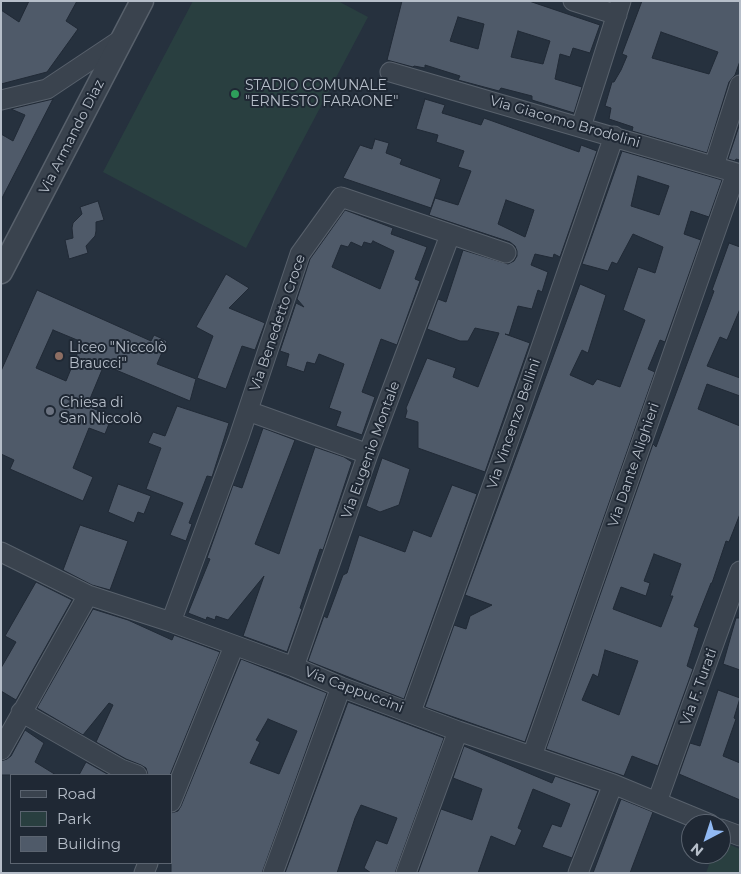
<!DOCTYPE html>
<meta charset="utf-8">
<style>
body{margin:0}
#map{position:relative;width:741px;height:874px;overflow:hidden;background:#26313e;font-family:Montserrat,sans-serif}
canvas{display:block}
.frame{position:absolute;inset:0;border:2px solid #b6bec9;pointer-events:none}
.legend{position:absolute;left:10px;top:774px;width:162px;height:90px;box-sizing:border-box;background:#1f2834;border:1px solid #5b6470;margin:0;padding:6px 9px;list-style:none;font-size:15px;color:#b6bec9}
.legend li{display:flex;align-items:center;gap:10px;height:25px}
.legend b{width:25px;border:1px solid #5b6470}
.north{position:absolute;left:681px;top:814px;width:50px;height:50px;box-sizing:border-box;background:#1f2834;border:1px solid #5b6470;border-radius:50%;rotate:220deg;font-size:14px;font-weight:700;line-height:20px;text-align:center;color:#b6bec9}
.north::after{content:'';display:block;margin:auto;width:18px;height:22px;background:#91b9f3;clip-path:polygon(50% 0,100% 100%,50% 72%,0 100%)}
</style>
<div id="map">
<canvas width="741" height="874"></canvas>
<div class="frame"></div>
<ul class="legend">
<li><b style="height:6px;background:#3a434e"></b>Road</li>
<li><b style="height:14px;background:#293f40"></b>Park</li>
<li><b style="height:14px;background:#4f5a69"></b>Building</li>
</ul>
<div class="north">N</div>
</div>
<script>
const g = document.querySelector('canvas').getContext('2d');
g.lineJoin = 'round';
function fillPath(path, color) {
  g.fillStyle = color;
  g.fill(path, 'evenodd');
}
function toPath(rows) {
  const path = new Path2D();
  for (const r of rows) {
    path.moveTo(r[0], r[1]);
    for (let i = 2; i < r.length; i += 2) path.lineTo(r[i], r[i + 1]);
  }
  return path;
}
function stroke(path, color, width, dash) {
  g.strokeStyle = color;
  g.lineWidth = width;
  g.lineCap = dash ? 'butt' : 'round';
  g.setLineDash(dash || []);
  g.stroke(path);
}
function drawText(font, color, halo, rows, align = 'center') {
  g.font = font + ' Montserrat,sans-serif';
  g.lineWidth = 4;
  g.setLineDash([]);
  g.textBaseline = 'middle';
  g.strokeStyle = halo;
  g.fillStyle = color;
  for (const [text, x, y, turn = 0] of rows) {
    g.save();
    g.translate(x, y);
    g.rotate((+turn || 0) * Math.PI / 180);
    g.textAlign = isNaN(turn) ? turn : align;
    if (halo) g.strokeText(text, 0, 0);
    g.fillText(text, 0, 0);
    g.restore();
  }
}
fillPath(toPath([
 [193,1,338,1,368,17,246,248,103,172],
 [721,841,740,849,740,873,706,873,713,854,721,854]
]), '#293f40');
const building = toPath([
 [29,1,77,1,66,21,78,29,47,72,1,84,1,10,19,22,29,1],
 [402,1,529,1,600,25,590,53,573,48,570,57,560,54,555,79,582,87,574,113,532,100,532,96,501,88,499,91,458,80,460,76,425,65,425,68,414,66,413,67,387,60,402,1],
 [458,17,484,24,478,49,450,41,458,17],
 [518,31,550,41,543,64,511,57,518,31],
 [642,1,740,1,740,61,735,75,729,82,707,153,632,131,633,127,609,119,611,108,605,106,612,82,614,82,621,70,627,56,622,54,642,1],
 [661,32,718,52,709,74,652,58,661,32],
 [53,99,1,200,1,134,13,141,25,115,11,109,53,99],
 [425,99,445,105,442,113,481,125,484,118,579,152,581,145,597,151,560,257,554,254,553,258,535,254,531,265,548,272,542,292,538,290,532,309,518,306,509,335,505,334,530,343,485,472,418,448,418,422,405,418,407,411,406,408,427,358,456,368,453,377,478,387,499,333,475,328,468,341,460,341,427,329,438,299,446,302,463,250,508,264,514,261,517,256,517,251,515,246,510,242,429,215,435,198,458,205,471,171,458,167,464,151,436,142,438,135,416,129,425,99],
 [506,200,534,210,525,237,498,224,506,200],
 [740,123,740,160,736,159,735,161,728,159,740,123],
 [375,139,389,143,386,153,402,159,400,164,441,179,431,208,343,178,360,145,372,149,375,139],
 [622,151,722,180,709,217,691,211,684,234,701,240,665,342,660,340,648,369,655,372,525,742,425,707,454,625,466,629,470,616,492,605,465,595,580,284,606,295,588,353,582,350,570,375,593,385,597,379,620,387,645,320,623,310,638,267,655,273,663,247,633,234,617,264,612,262,608,271,582,264,622,151],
 [638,176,669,186,659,215,631,206,638,176],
 [98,201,104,220,96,222,96,231,95,236,86,246,88,253,69,259,65,240,73,238,72,228,73,223,82,214,80,207,98,201],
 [345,210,393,228,391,234,427,247,415,279,420,281,397,345,381,339,362,392,375,397,362,435,336,426,341,412,329,408,344,364,319,354,315,364,307,362,304,372,286,366,289,354,280,351,296,303,304,307,297,299,310,259,345,210],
 [373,241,394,251,380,289,332,267,341,245,348,247,351,242,362,247,364,242,371,244,373,241],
 [729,243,740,247,740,309,727,340,720,337,707,366,740,378,740,396,707,384,698,409,740,426,740,514,729,542,726,541,712,583,711,583,694,626,699,628,687,666,693,669,658,766,632,756,624,776,546,749,653,444,656,447,714,291,712,290,729,243],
 [654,554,681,564,670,596,673,596,661,627,613,609,621,587,646,596,650,583,644,581,654,554],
 [605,650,638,661,619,715,582,700,593,674,598,677,605,650],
 [226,274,249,288,229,308,265,323,255,350,242,346,226,389,197,378,213,336,196,327,226,274],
 [37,290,151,341,154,335,167,341,157,364,196,379,190,401,104,365,87,406,112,416,105,434,89,428,73,468,93,477,83,501,10,469,14,460,1,454,1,371,37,290],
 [53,330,82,342,66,381,36,368,53,330],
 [177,406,229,423,212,477,207,476,189,523,192,524,186,541,170,535,183,503,146,489,161,448,148,443,153,432,165,436,177,406],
 [263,428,295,440,255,544,279,554,315,447,344,457,352,462,323,550,320,549,300,608,302,609,287,652,243,636,264,576,228,620,216,616,215,620,207,617,206,620,188,613,210,559,207,558,233,485,242,488,263,428],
 [382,458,410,469,399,505,380,512,366,506,382,458],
 [118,484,151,496,144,514,138,512,134,523,108,512,118,484],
 [452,485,477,494,404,699,308,661,324,616,327,618,343,575,347,573,359,535,405,552,413,530,431,537,452,485],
 [80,525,128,541,110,590,92,585,63,570,80,525],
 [36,582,72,600,16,700,1,691,1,668,16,642,5,636,36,582],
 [93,609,128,620,172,640,174,635,220,652,170,775,148,775,146,768,141,765,126,759,96,742,113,705,109,703,83,735,37,708,93,609],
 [736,618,740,618,740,670,723,664,736,618],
 [241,659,327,693,262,873,171,873,171,813,178,811,181,806,241,659],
 [268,719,297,731,279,774,250,763,260,742,256,740,268,719],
 [718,690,740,698,734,718,736,719,723,756,740,763,740,800,679,774,690,743,700,746,718,690],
 [348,702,444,738,395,873,371,873,364,868,376,840,387,844,397,818,361,805,355,818,337,873,285,873,348,702],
 [25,730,44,743,35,762,56,775,1,775,1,761,7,759,11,756,25,730],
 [464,746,552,783,555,776,598,791,572,858,542,847,552,824,561,827,570,804,533,789,518,828,522,830,515,846,491,836,478,873,418,873,441,809,472,820,482,789,453,778,464,746],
 [86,762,109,775,79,775,86,762],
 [621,799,653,812,630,873,593,873,621,799]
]);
fillPath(building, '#4f5a69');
stroke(building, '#212a36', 1);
const minor = toPath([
 [573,1,617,15],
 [390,72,740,174],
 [1,100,47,89,122,39],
 [581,127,621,1],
 [714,166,740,85],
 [248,411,368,454],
 [1,552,88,595,171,622,294,667,341,687,458,731,613,784,710,824],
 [171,622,239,437,300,254,341,197,506,253],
 [294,667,368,454,450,235],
 [21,712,121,769,137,775],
 [411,712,516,420,614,136],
 [1,750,88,595],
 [532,756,736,173],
 [171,802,234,646],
 [657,802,740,571],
 [721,829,740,836],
 [144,873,148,863],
 [273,873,341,687],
 [406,873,458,731],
 [578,873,613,784]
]);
const tertiary = toPath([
 [1,272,142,1]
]);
stroke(minor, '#58616c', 21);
stroke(tertiary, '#58616c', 25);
stroke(minor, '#3a434e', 19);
stroke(tertiary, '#3a434e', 22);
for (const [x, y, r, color] of [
 [235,94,5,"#2e9e5b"],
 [59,356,5,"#8d6e63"],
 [50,411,5,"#6b7280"]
]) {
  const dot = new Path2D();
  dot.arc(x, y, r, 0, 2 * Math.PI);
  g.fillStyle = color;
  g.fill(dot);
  stroke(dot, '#1f2834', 2);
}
drawText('14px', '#b6bec9', '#1f2834', [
 ["STADIO COMUNALE",245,86],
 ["\"ERNESTO FARAONE\"",245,102],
 ["Liceo \"Niccolò",69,348],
 ["Braucci\"",69,364],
 ["Chiesa di",60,403],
 ["San Niccolò",60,419]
], 'left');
drawText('14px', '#b6bec9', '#1f2834', [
 ["Via Giacomo Brodolini",565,122,16],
 ["Via Armando Diaz",72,137,-63],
 ["Via Benedetto Croce",278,323,-71],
 ["Via Vincenzo Bellini",514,424,-71],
 ["Via Eugenio Montale",371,450,-70],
 ["Via Dante Alighieri",634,465,-71],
 ["Via F. Turati",699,687,-70],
 ["Via Cappuccini",354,690,21]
]);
</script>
